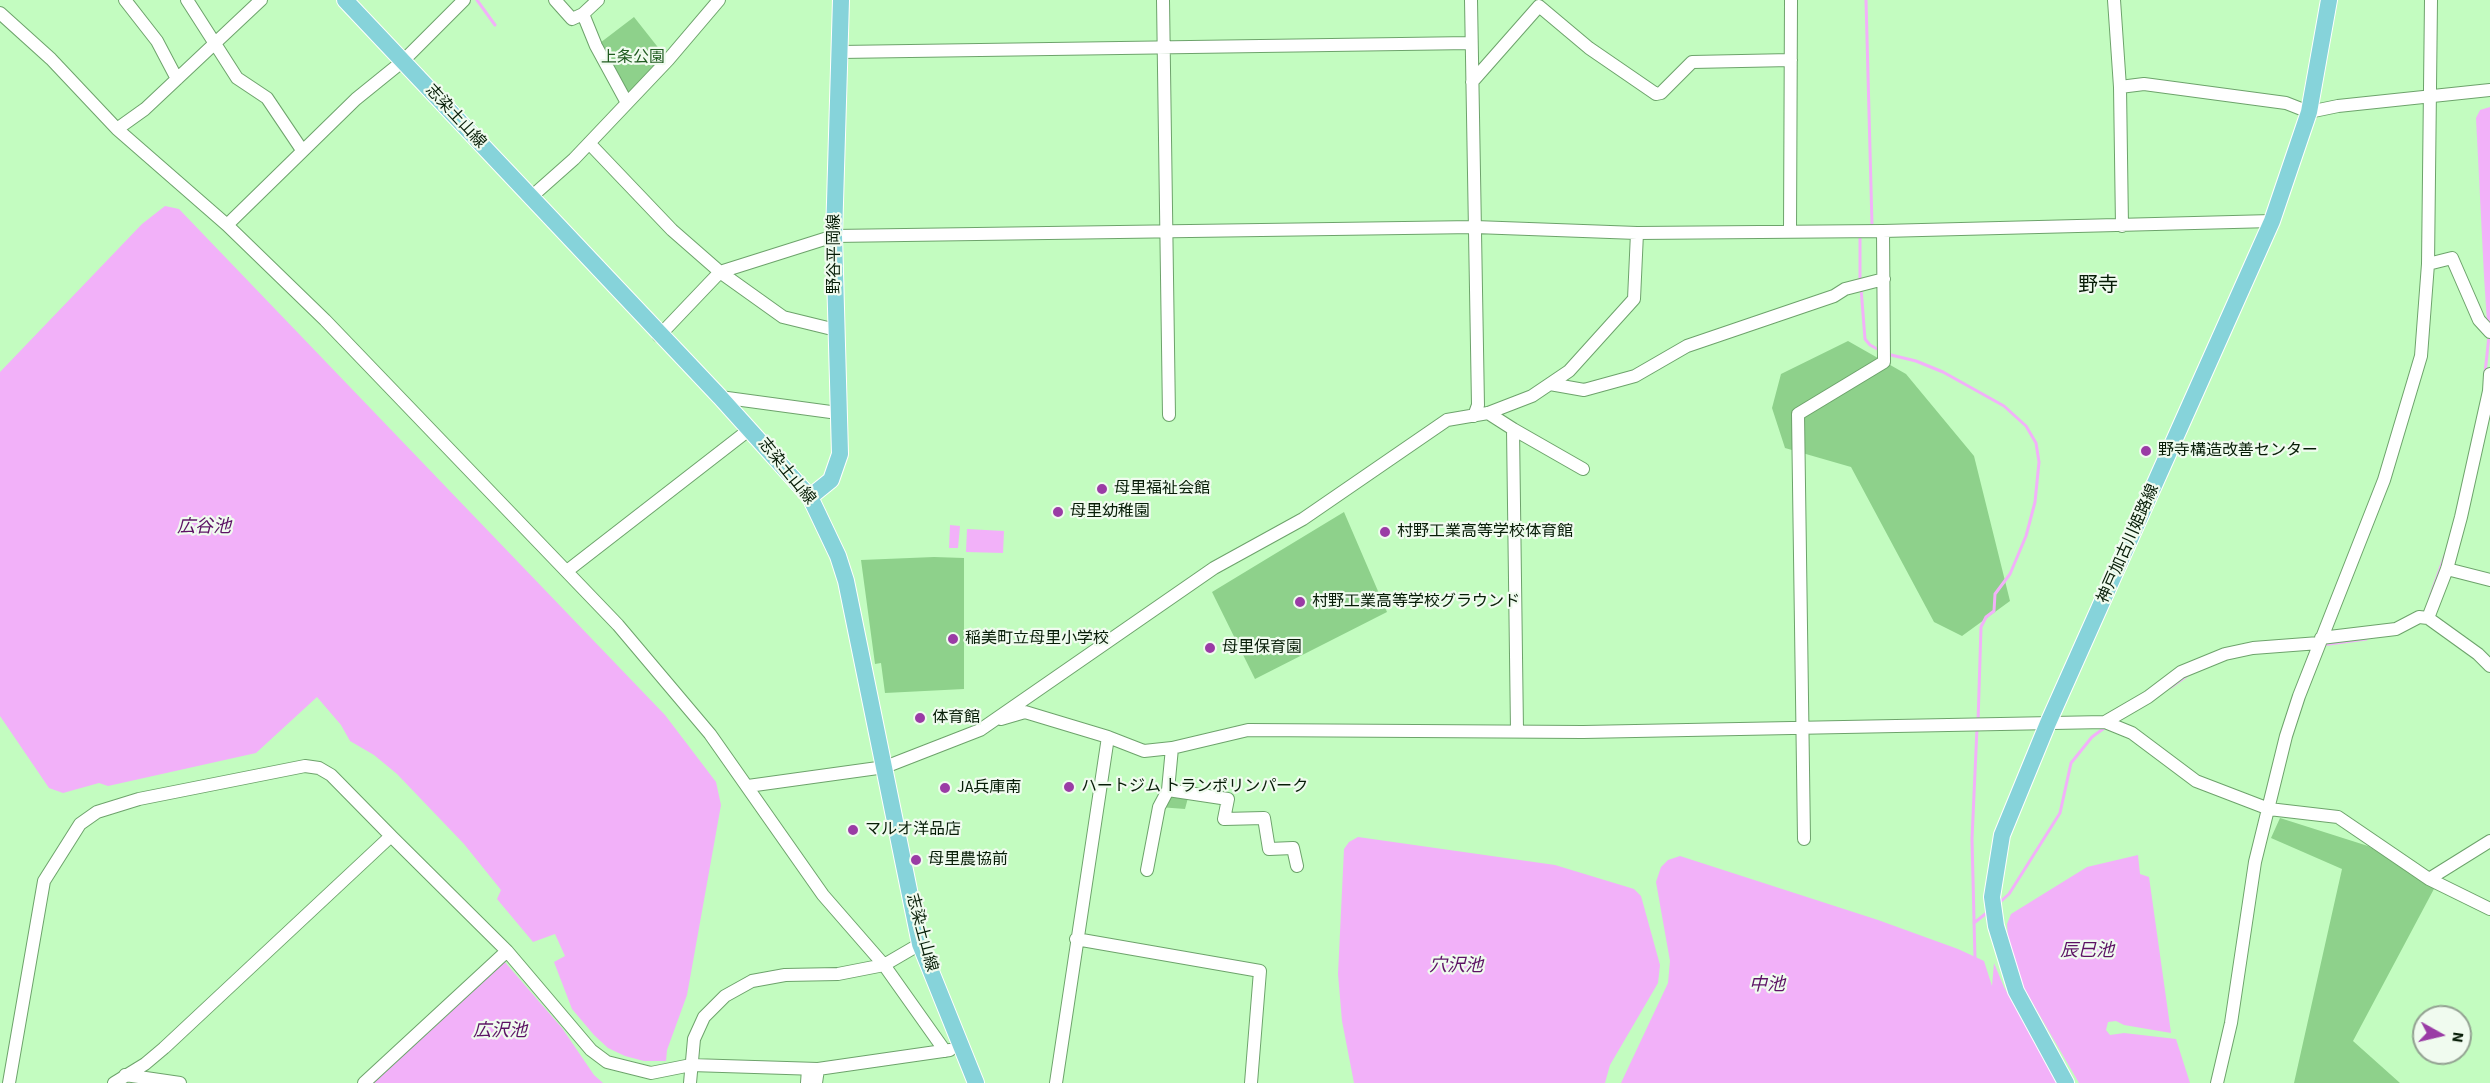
<!DOCTYPE html>
<meta charset="utf-8">
<style>
body{margin:0}
#map{position:relative;width:2490px;height:1083px;overflow:hidden;background:#c3fcc0;font-family:"Source Sans 3",sans-serif}
canvas{display:block}
.north{position:absolute;left:2412px;top:1005px;width:60px;height:60px;box-sizing:border-box;background:#f0fbef;border:2px solid #93a292;border-radius:50%;rotate:98deg;font-size:16px;font-weight:700;line-height:24px;text-align:center;color:#071d07}
.north::after{content:'';display:block;margin:auto;width:21px;height:27px;background:#9a3ca5;clip-path:polygon(50% 0,100% 100%,50% 72%,0 100%)}
</style>
<div id="map">
<canvas width="2490" height="1083"></canvas>
<div class="north">N</div>
</div>
<script>
const g = document.querySelector('canvas').getContext('2d');
g.lineJoin = 'round';
function fillPath(path, color) {
  g.fillStyle = color;
  g.fill(path, 'evenodd');
}
function toPath(rows) {
  const path = new Path2D();
  for (const r of rows) {
    path.moveTo(r[0], r[1]);
    for (let i = 2; i < r.length; i += 2) path.lineTo(r[i], r[i + 1]);
  }
  return path;
}
function stroke(path, color, width, dash) {
  g.strokeStyle = color;
  g.lineWidth = width;
  g.lineCap = dash ? 'butt' : 'round';
  g.setLineDash(dash || []);
  g.stroke(path);
}
function drawText(font, color, halo, rows, align = 'center') {
  g.font = font + ' "Source Sans 3","Noto Sans JP",sans-serif';
  g.lineWidth = 4.5;
  g.setLineDash([]);
  g.textBaseline = 'middle';
  g.strokeStyle = halo;
  g.fillStyle = color;
  for (const [text, x, y, turn = 0] of rows) {
    g.save();
    g.translate(x, y);
    g.rotate((+turn || 0) * Math.PI / 180);
    g.textAlign = isNaN(turn) ? turn : align;
    if (halo) g.strokeText(text, 0, 0);
    g.fillText(text, 0, 0);
    g.restore();
  }
}
fillPath(toPath([
 [634,17,668,60,627,103,596,46],
 [1848,341,1906,374,1974,456,2010,601,1962,636,1934,622,1851,467,1785,448,1772,408,1781,374],
 [1344,512,1387,612,1255,679,1212,592],
 [934,557,964,558,964,689,885,693,881,663,875,664,861,560],
 [1168,790,1189,794,1185,809,1159,807],
 [2280,818,2368,846,2435,887,2353,1041,2400,1083,2294,1083,2342,869,2271,838]
]), '#8ed18b');
fillPath(toPath([
 [2490,107,2490,324,2487,323,2484,276,2476,118,2480,110],
 [165,206,179,209,665,715,716,782,721,805,687,995,667,1050,666,1061,644,1061,625,1056,608,1048,594,1035,572,1009,554,962,565,956,555,934,533,942,497,899,501,890,464,844,397,774,374,755,350,741,341,725,317,697,256,753,108,786,99,783,63,793,49,788,0,716,0,372,142,224],
 [950,525,960,526,958,548,949,548],
 [967,529,1004,531,1003,553,966,552],
 [1358,837,1555,865,1634,889,1641,896,1660,965,1658,983,1610,1065,1605,1083,1354,1083,1342,1021,1338,974,1344,849,1349,842],
 [2138,855,2140,874,2149,877,2171,1033,2124,1025,2116,1021,2108,1022,2106,1030,2110,1035,2124,1033,2176,1039,2190,1083,2079,1083,2021,983,2008,939,2007,924,2011,914,2087,867],
 [1680,856,1878,920,1958,949,1984,961,1992,986,1994,963,2004,987,2058,1083,1621,1083,1668,983,1670,961,1656,882,1661,867,1668,860],
 [504,961,562,1028,594,1075,603,1083,371,1083]
]), '#f2b1f9');
stroke(toPath([
 [477,0,495,25],
 [1866,0,1872,225,1869,228],
 [1860,282,1860,238,1863,235],
 [1861,288,1865,339,1870,345,1881,351],
 [1887,354,1916,361,1943,372,2004,406,2026,426,2036,443,2039,462,2035,502,2026,536,2010,574,1995,594,1994,611,1986,617,1981,627,1978,722],
 [2485,373,2489,336],
 [2430,597,2445,555],
 [2322,645,2366,639],
 [2171,687,2188,675],
 [1999,903,2009,894,2060,813,2071,763,2092,737,2107,726],
 [1974,923,1989,911],
 [1975,959,1972,839,1977,728]
]), '#f2b1f9', 3);
const minor = toPath([
 [125,0,157,41,177,79],
 [187,0,237,78,267,98,302,150],
 [555,0,572,19,583,14],
 [598,0,583,14,596,46,627,103],
 [1163,0,1169,415],
 [1471,0,1478,405,1474,416],
 [2114,0,2120,87,2122,226],
 [0,13,51,59,117,129,227,225,325,320,618,625,710,734,823,895,884,965,945,1051],
 [840,52,1471,43],
 [1472,82,1539,6,1589,48,1656,94,1661,93,1692,62,1791,60],
 [2120,87,2144,84,2286,103,2309,112,2338,106,2490,90],
 [117,129,145,109,261,0],
 [589,143,672,230,720,272,783,317,836,330],
 [530,198,574,159,668,60,719,0],
 [227,225,356,99,403,61,464,0],
 [1790,231,1791,0],
 [2428,264,2452,258,2479,320,2490,332],
 [659,336,720,272,834,236,1475,227,1637,233,1883,231,2272,221],
 [1550,384,1584,390,1635,376,1687,346,1834,296,1845,289,1884,279],
 [720,397,838,413],
 [1488,413,1513,429,1517,731],
 [1513,429,1583,469],
 [2447,569,2490,580],
 [567,571,750,429],
 [2428,618,2447,569,2461,517,2489,391,2490,374],
 [2321,638,2396,629,2419,617,2428,618,2478,654,2490,666],
 [1001,719,1025,712,1108,737,1144,751,1172,748,1248,730,1583,732,2105,722,2132,733,2196,781,2269,809,2338,817,2429,879,2490,909],
 [2105,722,2148,697,2181,672,2225,654,2253,648,2319,643],
 [748,786,885,767,980,730,1214,568,1303,519,1447,420,1488,413,1532,396,1569,371,1634,299,1637,233],
 [1168,790,1228,799,1224,819,1264,818,1269,849,1293,848,1297,866],
 [391,836,507,951,591,1050,607,1062,651,1073,691,1065,818,1069,950,1050],
 [1804,839,1798,414,1884,362,1883,231],
 [1147,870,1159,807,1168,790,1172,748],
 [2429,879,2490,841],
 [1076,939,1260,971,1251,1083],
 [125,1075,180,1083],
 [9,1083,44,881,80,824,97,812,139,799,305,766,319,768,331,775,391,836,164,1048,145,1064,114,1083],
 [364,1083,507,951],
 [690,1083,694,1039,704,1017,725,996,752,981,785,975,838,974,884,965,920,944],
 [807,1083,808,1069],
 [816,1083,818,1069],
 [1056,1083,1108,737],
 [2217,1083,2231,1023,2255,862,2286,736,2299,696,2384,480,2421,356,2428,264,2431,0]
]);
const major = toPath([
 [345,0,720,397,810,497,838,556,846,581,920,944,976,1083],
 [810,497,831,480,840,454,834,236,841,0],
 [2066,1083,2016,991,1996,926,1992,897,2002,835,2048,723,2272,221,2309,112,2329,0]
]);
stroke(minor, '#6da36b', 14);
stroke(major, '#fff', 18);
stroke(minor, '#fff', 12);
stroke(major, '#86d3da', 16);
for (const [x, y, r, color] of [
 [2146,451,6,"#9a3ca5"],
 [1102,489,6,"#9a3ca5"],
 [1058,512,6,"#9a3ca5"],
 [1385,532,6,"#9a3ca5"],
 [1300,602,6,"#9a3ca5"],
 [953,639,6,"#9a3ca5"],
 [1210,648,6,"#9a3ca5"],
 [920,718,6,"#9a3ca5"],
 [1069,787,6,"#9a3ca5"],
 [945,788,6,"#9a3ca5"],
 [853,830,6,"#9a3ca5"],
 [916,860,6,"#9a3ca5"]
]) {
  const dot = new Path2D();
  dot.arc(x, y, r, 0, 2 * Math.PI);
  g.fillStyle = color;
  g.fill(dot);
  stroke(dot, '#f0fbef', 2);
}
drawText('16px', '#215c21', '#f0fbef', [
 ["上条公園",633,58]
]);
drawText('16px', '#071d07', '#f0fbef', [
 ["志染土山線",455,117,47],
 ["野谷平岡線",835,254,-90],
 ["志染土山線",786,472,51],
 ["神戸加古川姫路線",2129,544,-66],
 ["志染土山線",921,933,75]
]);
drawText('16px', '#071d07', '#f0fbef', [
 ["野寺構造改善センター",2158,451],
 ["母里福祉会館",1114,489],
 ["母里幼稚園",1070,512],
 ["村野工業高等学校体育館",1397,532],
 ["村野工業高等学校グラウンド",1312,602],
 ["稲美町立母里小学校",965,639],
 ["母里保育園",1222,648],
 ["体育館",932,718],
 ["ハートジム トランポリンパーク",1081,787],
 ["JA兵庫南",957,788],
 ["マルオ洋品店",865,830],
 ["母里農協前",928,860]
], 'left');
drawText('italic 18px', '#5c1264', '#f0fbef', [
 ["広谷池",204,528],
 ["辰巳池",2087,952],
 ["穴沢池",1456,967],
 ["中池",1767,986],
 ["広沢池",500,1032]
]);
drawText('20px', '#071d07', '#f0fbef', [
 ["野寺",2098,287]
]);
</script>
